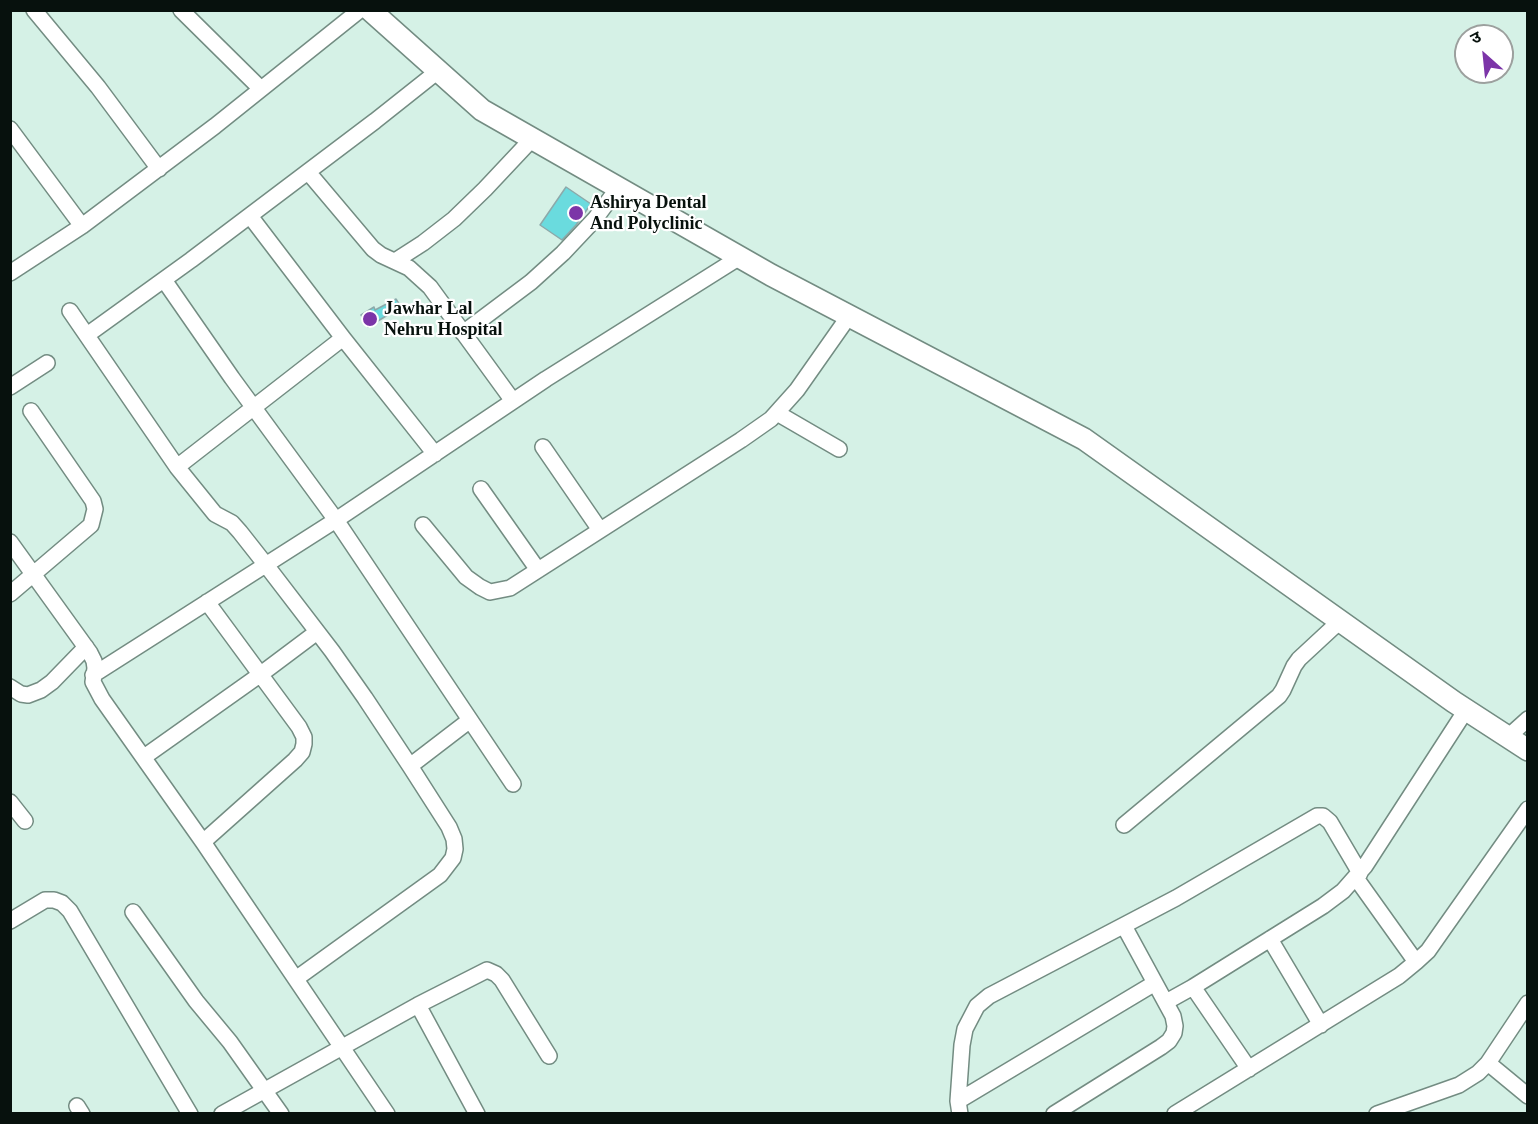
<!DOCTYPE html>
<meta charset="utf-8">
<style>
body{margin:0}
#map{position:relative;width:1538px;height:1124px;overflow:hidden;background:#d5f1e6;font-family:Georgia,"Noto Sans Devanagari",serif}
canvas{display:block}
.frame{position:absolute;inset:0;border:12px solid #07110d;pointer-events:none}
.north{position:absolute;left:1454px;top:24px;width:60px;height:60px;box-sizing:border-box;background:#fff;border:2px solid #9ca09e;border-radius:50%;rotate:333deg;font-size:16px;font-weight:700;line-height:24px;text-align:center;color:#07110d}
.north::after{content:'';display:block;margin:auto;width:21px;height:27px;background:#7c35a8;clip-path:polygon(50% 0,100% 100%,50% 72%,0 100%)}
</style>
<div id="map">
<canvas width="1538" height="1124"></canvas>
<div class="frame"></div>
<div class="north">उ</div>
</div>
<script>
const g = document.querySelector('canvas').getContext('2d');
g.lineJoin = 'round';
function fillPath(path, color) {
  g.fillStyle = color;
  g.fill(path, 'evenodd');
}
function toPath(rows) {
  const path = new Path2D();
  for (const r of rows) {
    path.moveTo(r[0], r[1]);
    for (let i = 2; i < r.length; i += 2) path.lineTo(r[i], r[i + 1]);
  }
  return path;
}
function stroke(path, color, width, dash) {
  g.strokeStyle = color;
  g.lineWidth = width;
  g.lineCap = dash ? 'butt' : 'round';
  g.setLineDash(dash || []);
  g.stroke(path);
}
function drawText(font, color, halo, rows, align = 'center') {
  g.font = font + ' Georgia,serif';
  g.lineWidth = 4.5;
  g.setLineDash([]);
  g.textBaseline = 'middle';
  g.strokeStyle = halo;
  g.fillStyle = color;
  for (const [text, x, y, turn = 0] of rows) {
    g.save();
    g.translate(x, y);
    g.rotate((+turn || 0) * Math.PI / 180);
    g.textAlign = isNaN(turn) ? turn : align;
    if (halo) g.strokeText(text, 0, 0);
    g.fillText(text, 0, 0);
    g.restore();
  }
}
const building = toPath([
 [566,187,591,204,576,225,562,240,540,225,566,187],
 [396,299,401,307,368,327,361,315,374,307,375,310,396,299]
]);
fillPath(building, '#6adbde');
stroke(building, '#8ca9aa', 1.5);
const street = toPath([
 [34,10,98,87,159,169],
 [181,10,261,89],
 [10,129,82,226],
 [308,172,373,249,381,255,409,268,430,287,513,401],
 [250,216,343,338,435,454],
 [395,261,423,243,454,219,485,189,532,139],
 [10,273,82,226,215,126,360,10],
 [164,280,232,378,336,520,513,784],
 [70,311,177,467,215,514,232,523,240,532,266,565,332,651,365,698,410,766,449,827,454,839,455,849,453,858,440,875,297,978],
 [463,333,531,282,563,253,595,219,618,188],
 [87,335,191,260,375,121,438,71],
 [10,387,47,363],
 [777,413,839,449],
 [543,447,600,530],
 [177,467,343,338],
 [481,489,538,570],
 [423,525,466,577,480,587,490,592,510,588,741,440,771,419,797,390,849,316],
 [10,542,90,653,94,661,95,668,93,682,102,699,203,842,387,1114],
 [10,594,91,525,95,509,93,501,31,411],
 [93,675,336,520,546,379,740,257],
 [10,687,21,694,28,695,41,690,52,682,86,647],
 [1508,737,1528,719],
 [144,757,261,674,317,632],
 [410,766,470,720],
 [10,802,25,821],
 [1124,825,1279,696,1283,690,1294,666,1299,659,1340,621],
 [203,842,295,760,302,752,304,744,304,737,299,727,207,602],
 [1356,878,1416,962],
 [133,912,196,1001,230,1042,281,1114],
 [10,921,45,900,54,900,62,903,70,911,190,1114],
 [1270,939,1321,1025],
 [1193,987,1249,1069],
 [1166,1002,1193,987,1323,906,1343,891,1365,866,1466,710],
 [418,1005,477,1114],
 [1488,1063,1528,1096],
 [958,1101,1155,983],
 [77,1106,82,1114],
 [222,1114,418,1005,487,970,496,974,502,980,549,1056],
 [960,1114,958,1101,962,1045,965,1029,977,1006,989,996,1176,898,1317,816,1323,816,1330,822,1360,873],
 [1054,1114,1161,1047,1169,1041,1174,1033,1175,1026,1173,1016,1124,926],
 [1175,1114,1399,976,1416,962,1428,951,1442,931,1528,809],
 [1377,1114,1459,1085,1478,1073,1488,1063,1528,1003]
]);
const secondary = toPath([
 [370,10,482,110,771,275,1084,439,1454,702,1528,750]
]);
stroke(street, '#738c82', 18);
stroke(secondary, '#738c82', 24);
stroke(street, '#fff', 15);
stroke(secondary, '#fff', 21);
for (const [x, y, r, color] of [
 [576,213,8,"#7c35a8"],
 [370,319,8,"#7c35a8"]
]) {
  const dot = new Path2D();
  dot.arc(x, y, r, 0, 2 * Math.PI);
  g.fillStyle = color;
  g.fill(dot);
  stroke(dot, '#fff', 2);
}
drawText('bold 18px', '#07110d', '#fff', [
 ["Ashirya Dental",590,203],
 ["And Polyclinic",590,224],
 ["Jawhar Lal",384,309],
 ["Nehru Hospital",384,330]
], 'left');
</script>
